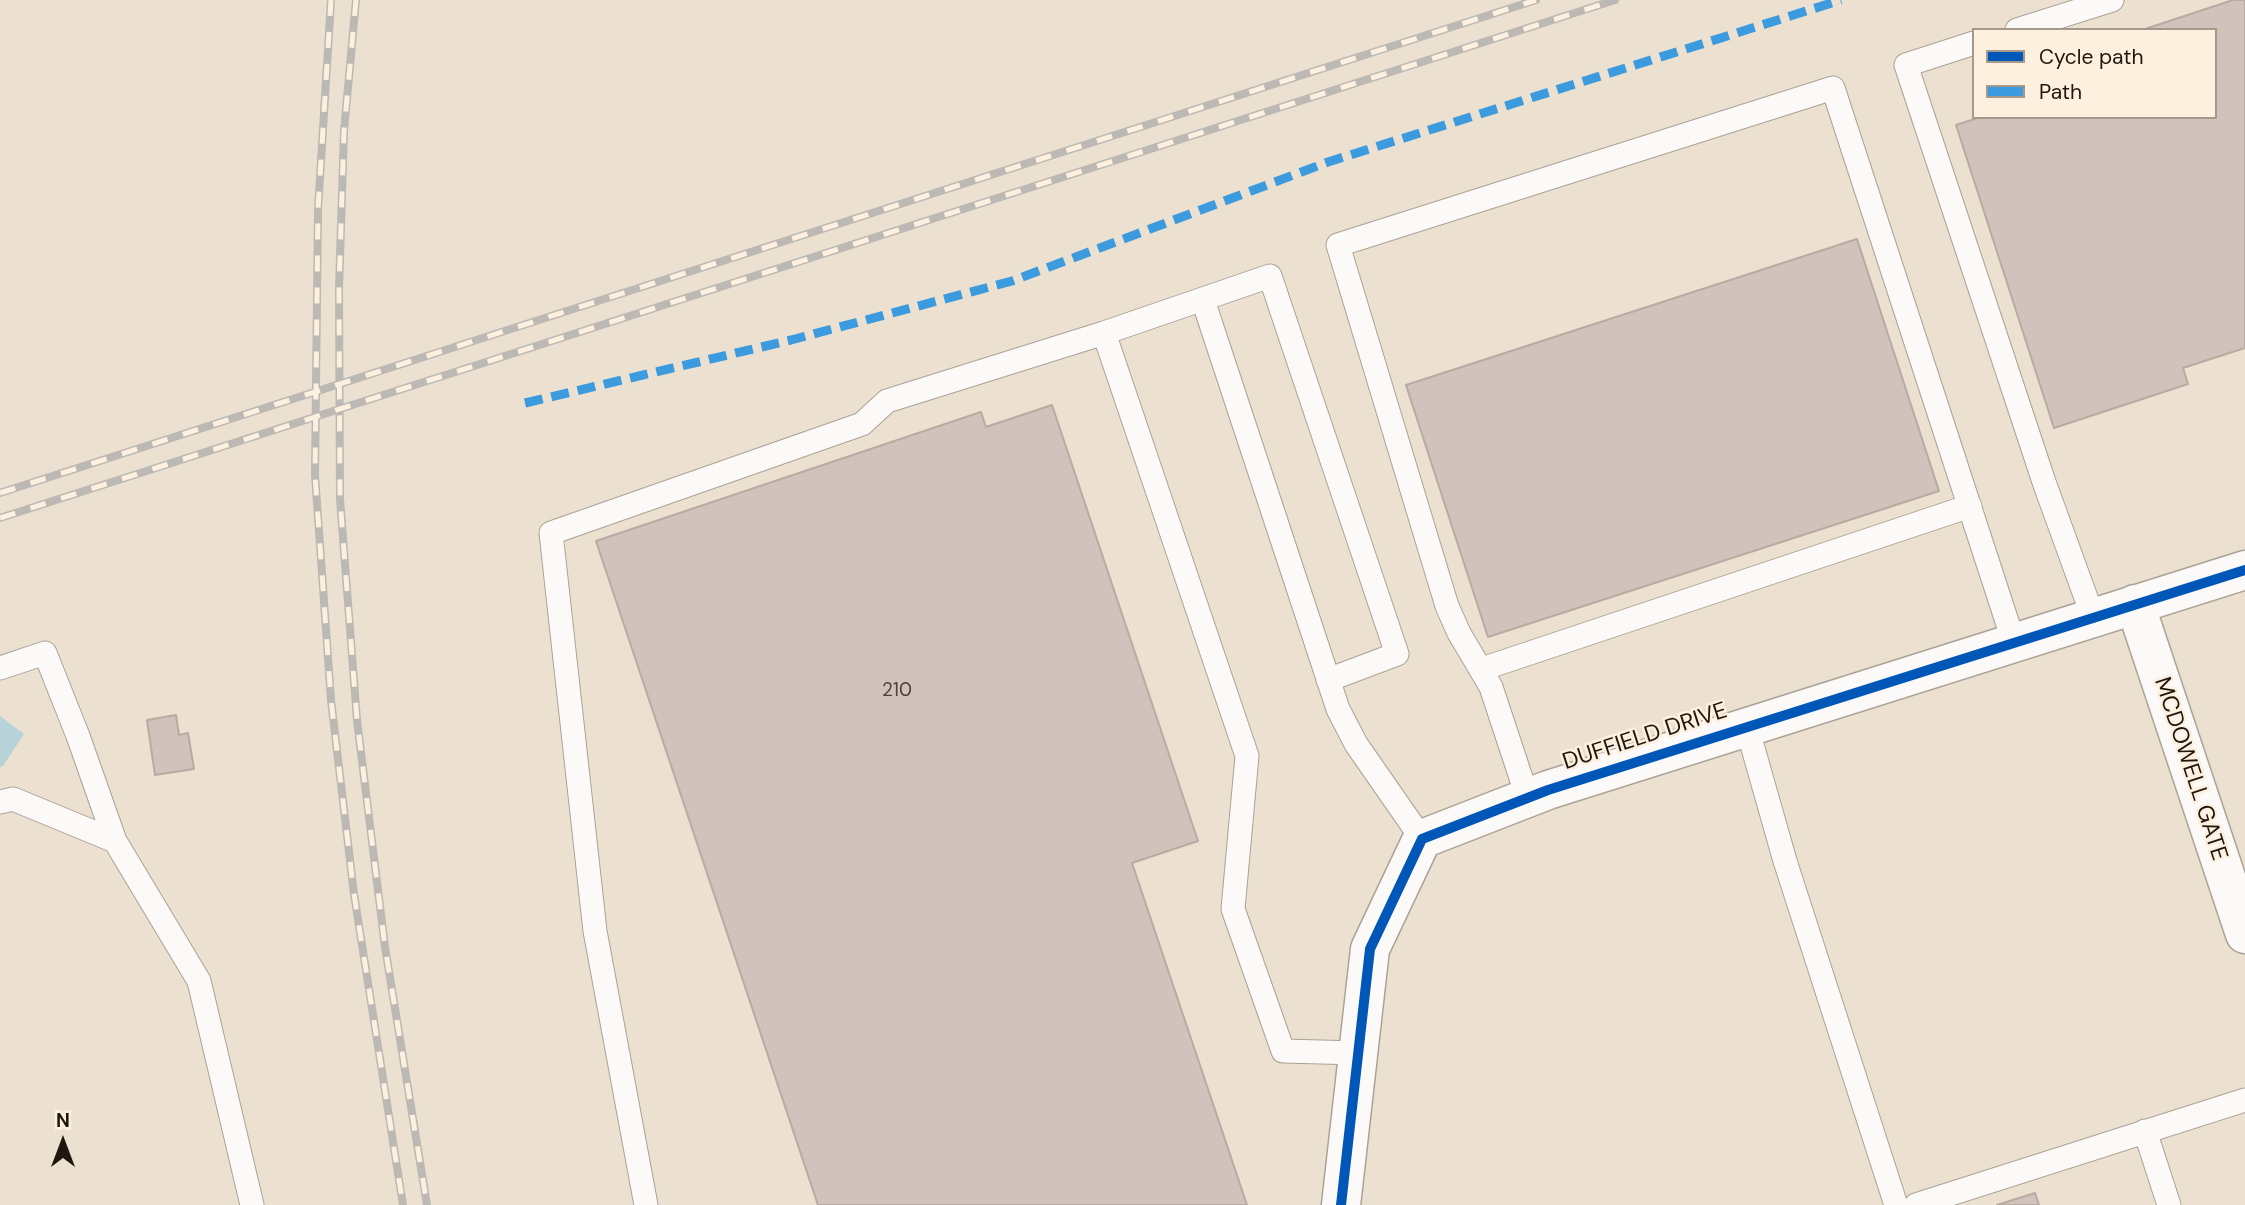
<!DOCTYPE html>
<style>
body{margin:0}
#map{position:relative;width:2245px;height:1205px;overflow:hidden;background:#ece0d0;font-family:"DM Sans",sans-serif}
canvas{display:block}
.legend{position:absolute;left:1972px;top:28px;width:245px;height:91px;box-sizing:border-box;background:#fef0df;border:2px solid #a5998b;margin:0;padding:9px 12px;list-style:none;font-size:21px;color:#1f170d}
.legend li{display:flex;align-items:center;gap:14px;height:35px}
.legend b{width:35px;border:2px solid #a5998b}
.north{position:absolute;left:28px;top:1107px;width:70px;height:70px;-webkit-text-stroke:5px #fef0df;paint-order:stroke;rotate:0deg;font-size:19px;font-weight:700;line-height:28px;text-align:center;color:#1f170d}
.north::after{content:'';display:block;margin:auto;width:24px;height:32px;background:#1f170d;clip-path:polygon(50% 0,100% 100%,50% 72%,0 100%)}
</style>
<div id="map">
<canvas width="2245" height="1205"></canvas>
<ul class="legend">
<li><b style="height:9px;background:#0057b8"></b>Cycle path</li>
<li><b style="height:9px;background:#3c9ade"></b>Path</li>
</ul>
<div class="north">N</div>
</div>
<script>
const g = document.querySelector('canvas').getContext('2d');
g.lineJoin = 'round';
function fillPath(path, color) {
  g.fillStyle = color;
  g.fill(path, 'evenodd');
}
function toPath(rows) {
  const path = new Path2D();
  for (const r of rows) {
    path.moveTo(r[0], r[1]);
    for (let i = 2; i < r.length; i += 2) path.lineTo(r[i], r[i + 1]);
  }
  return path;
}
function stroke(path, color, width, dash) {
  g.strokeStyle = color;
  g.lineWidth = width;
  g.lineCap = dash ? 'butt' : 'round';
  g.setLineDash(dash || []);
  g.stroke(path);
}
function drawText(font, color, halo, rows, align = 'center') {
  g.font = font + ' "DM Sans",sans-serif';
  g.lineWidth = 5;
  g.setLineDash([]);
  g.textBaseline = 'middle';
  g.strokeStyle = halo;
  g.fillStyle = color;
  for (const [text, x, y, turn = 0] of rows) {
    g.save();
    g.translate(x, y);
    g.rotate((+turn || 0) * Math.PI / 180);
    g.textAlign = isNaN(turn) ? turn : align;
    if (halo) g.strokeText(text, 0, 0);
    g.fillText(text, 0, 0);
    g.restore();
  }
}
fillPath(toPath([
 [0,716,24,734,3,766,0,767]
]), '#b5d3d8');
const building = toPath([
 [2233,0,2245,0,2245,348,2183,368,2188,384,2054,428,1956,125,1981,117,2215,117,2215,30,2142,30,2233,0],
 [1857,239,1939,491,1488,637,1406,385,1857,239],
 [1052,405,1198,841,1132,863,1247,1205,818,1205,596,541,981,412,986,427,1052,405],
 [176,715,179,735,188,733,194,769,155,775,147,720,176,715],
 [2035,1193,2039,1205,1997,1205,2035,1193]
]);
fillPath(building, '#d1c3bb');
stroke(building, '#b7aba2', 2);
const service = toPath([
 [2017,30,2112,0],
 [1974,43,1906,65,2044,482,2093,617],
 [1203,300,1338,709,1356,744,1422,839],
 [1104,333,1270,276,1397,654,1328,680],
 [0,668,45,653,78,736,115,841,199,981,252,1205],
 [1482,669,1970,506],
 [1747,727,1785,861,1896,1205],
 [1528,799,1491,687,1459,633,1447,606,1338,245,1833,88,2014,643],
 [0,802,13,799,115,841],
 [2145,1131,2169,1205],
 [646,1205,595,931,551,533,862,424,887,401,1104,333,1247,756,1233,909,1283,1051,1359,1053],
 [1916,1205,2245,1100]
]);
const minor = toPath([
 [2135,604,2245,934],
 [1341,1205,1370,949,1422,839,1548,790,2245,570]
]);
stroke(service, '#aba296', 25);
stroke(minor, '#aba296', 41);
stroke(service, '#fcfaf8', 23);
stroke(minor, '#fcfaf8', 38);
const rail = toPath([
 [331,0,318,209,315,475,331,700,354,894,403,1205],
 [356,0,344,131,339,289,340,499,357,720,385,947,427,1205],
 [0,493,1536,0],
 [0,518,1615,0]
]);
stroke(rail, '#bcb8b4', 8);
stroke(rail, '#fef0df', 5, [16]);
stroke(toPath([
 [525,403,791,340,1012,281,1328,162,1841,0]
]), '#3c9ade', 9, [18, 9]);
stroke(toPath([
 [1341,1205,1370,949,1422,839,1548,790,2245,570]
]), '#0057b8', 10);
drawText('19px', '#4c4238', null, [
 ["210",897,691]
]);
drawText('23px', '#1f170d', '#fef0df', [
 ["DUFFIELD DRIVE",1645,737,-18],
 ["MCDOWELL GATE",2190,769,72]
]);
</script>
